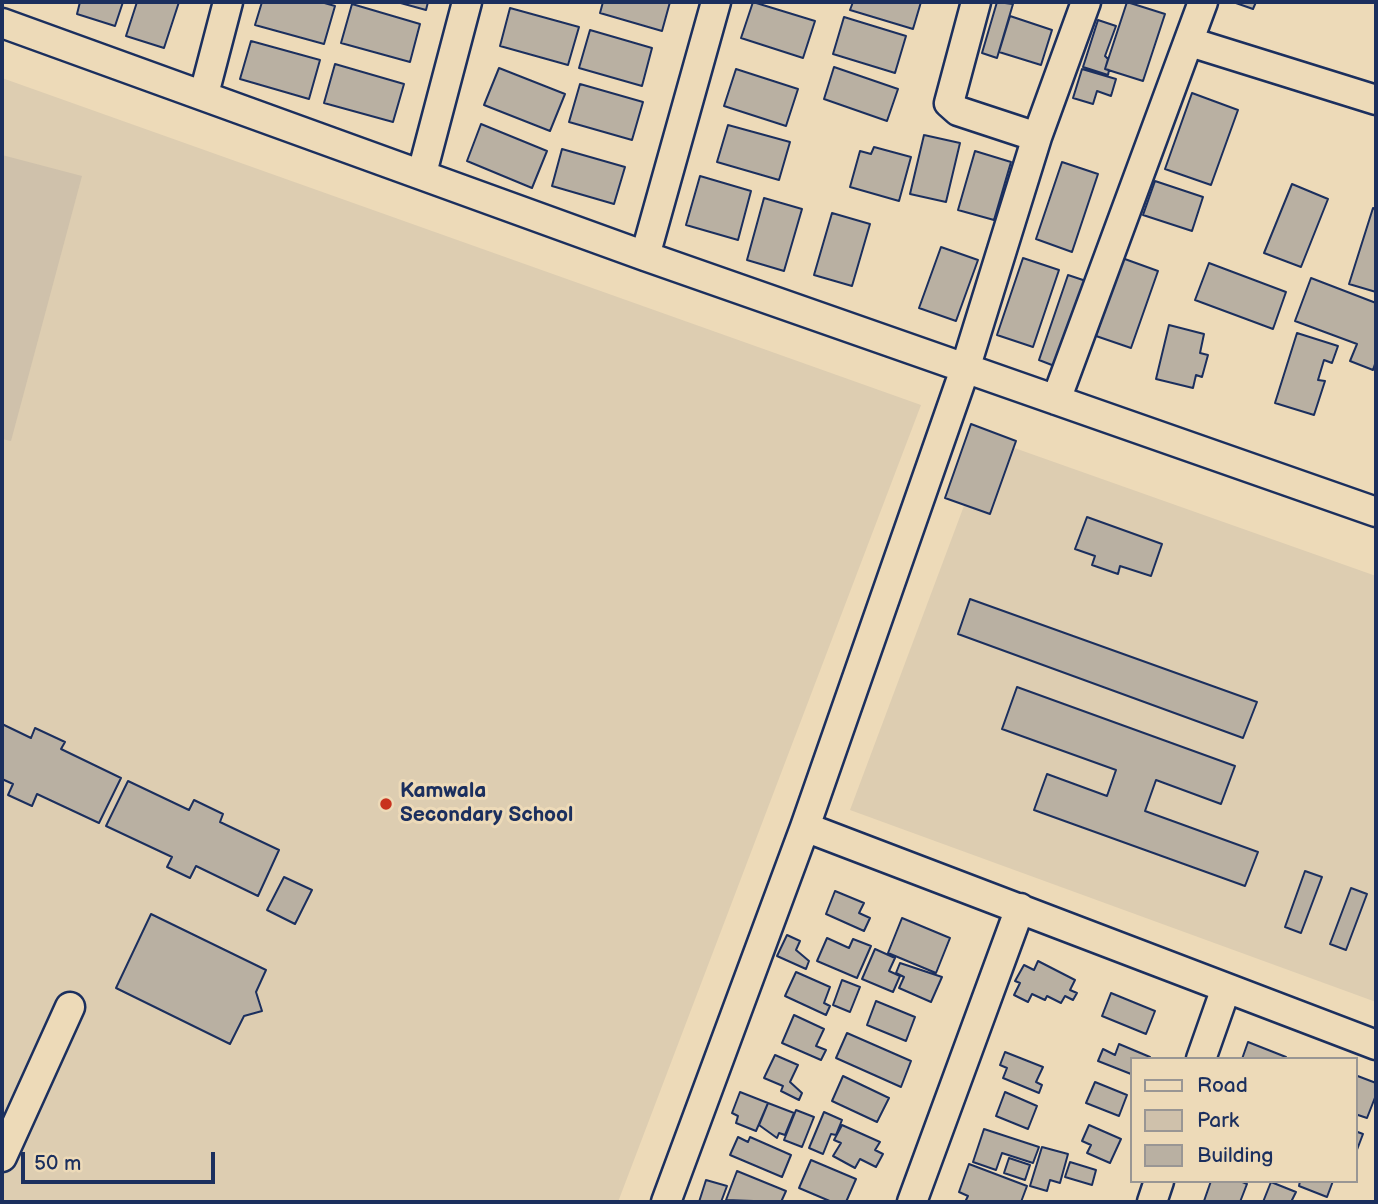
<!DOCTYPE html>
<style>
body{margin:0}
#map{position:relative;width:1378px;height:1204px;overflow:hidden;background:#eddab8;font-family:"Balsamiq Sans",sans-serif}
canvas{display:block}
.frame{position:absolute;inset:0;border:4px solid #1b2f5e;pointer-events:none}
.legend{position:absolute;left:1130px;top:1057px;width:228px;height:126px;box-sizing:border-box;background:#eddab8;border:2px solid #999694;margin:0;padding:9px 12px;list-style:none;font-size:21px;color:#1b2f5e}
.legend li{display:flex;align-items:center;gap:14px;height:35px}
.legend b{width:35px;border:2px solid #999694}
.scale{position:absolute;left:21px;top:1152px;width:194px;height:32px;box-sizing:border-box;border:4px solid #1b2f5e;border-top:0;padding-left:9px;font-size:21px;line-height:24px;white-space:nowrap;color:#1b2f5e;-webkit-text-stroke:5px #eddab8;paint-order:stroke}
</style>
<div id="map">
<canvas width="1378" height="1204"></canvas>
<div class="frame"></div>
<ul class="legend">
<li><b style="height:9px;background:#eddab8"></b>Road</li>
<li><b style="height:19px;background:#cfc1ab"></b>Park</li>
<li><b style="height:19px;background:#b9b0a2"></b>Building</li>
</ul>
<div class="scale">50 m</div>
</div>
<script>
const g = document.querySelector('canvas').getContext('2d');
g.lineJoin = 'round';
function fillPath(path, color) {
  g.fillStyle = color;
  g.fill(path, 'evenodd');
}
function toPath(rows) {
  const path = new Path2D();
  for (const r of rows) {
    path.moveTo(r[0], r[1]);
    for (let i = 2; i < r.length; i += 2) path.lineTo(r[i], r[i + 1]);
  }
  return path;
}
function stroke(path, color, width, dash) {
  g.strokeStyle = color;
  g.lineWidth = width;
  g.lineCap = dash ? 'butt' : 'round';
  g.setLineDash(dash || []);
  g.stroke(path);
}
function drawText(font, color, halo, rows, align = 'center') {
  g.font = font + ' "Balsamiq Sans",sans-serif';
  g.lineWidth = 6;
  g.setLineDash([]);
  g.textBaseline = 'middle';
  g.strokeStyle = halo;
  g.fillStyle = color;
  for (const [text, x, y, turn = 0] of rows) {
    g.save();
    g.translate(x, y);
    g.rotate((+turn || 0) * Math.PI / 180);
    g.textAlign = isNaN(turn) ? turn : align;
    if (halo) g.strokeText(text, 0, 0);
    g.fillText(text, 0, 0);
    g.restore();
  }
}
fillPath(toPath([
 [2,78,921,405,618,1202,2,1202],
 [989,439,1376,576,1376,1002,850,810]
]), '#ddcdb1');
fillPath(toPath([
 [2,155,82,176,11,441,2,439]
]), '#cfc1ab');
const building = toPath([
 [80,2,123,2,115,26,77,14,80,2],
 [137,2,179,2,164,48,126,36,137,2],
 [262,2,321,2,335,6,324,44,255,25,262,2],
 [397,2,428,2,426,10,397,2],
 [603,2,670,2,662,31,600,13,603,2],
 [753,2,815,21,803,58,741,38,753,2],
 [853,2,921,2,913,29,850,10,853,2],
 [997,2,1013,4,997,58,982,53,997,2],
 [1127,2,1165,14,1143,81,1105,69,1127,2],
 [1233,2,1256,2,1253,9,1233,2],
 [352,4,420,24,410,62,341,43,352,4],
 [510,8,579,27,568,65,500,46,510,8],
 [1010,16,1052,30,1041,65,999,52,1010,16],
 [844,17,906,36,895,73,833,54,844,17],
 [1098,20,1116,26,1105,56,1108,59,1105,69,1109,70,1108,75,1083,67,1098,20],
 [590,30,652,48,642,86,579,68,590,30],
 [251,41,320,60,309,99,240,79,251,41],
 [335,64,404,84,393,122,324,103,335,64],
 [834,67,898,89,887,121,824,99,834,67],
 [499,68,565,94,550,131,484,105,499,68],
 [736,69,798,89,786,126,724,106,736,69],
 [1082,69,1116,79,1111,96,1097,91,1093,104,1073,98,1082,69],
 [580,84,643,102,632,140,569,122,580,84],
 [1192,93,1238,110,1211,185,1165,169,1192,93],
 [481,124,547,151,532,188,467,161,481,124],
 [728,125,790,142,779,180,717,162,728,125],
 [924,135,960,143,946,202,910,194,924,135],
 [874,147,911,157,899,201,850,187,860,151,871,154,874,147],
 [562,149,625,167,614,204,552,186,562,149],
 [975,151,1011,162,994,220,958,210,975,151],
 [1062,162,1098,174,1072,252,1036,239,1062,162],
 [700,176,751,191,738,240,686,225,700,176],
 [1155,181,1203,197,1192,231,1143,215,1155,181],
 [1292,184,1328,199,1301,267,1264,253,1292,184],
 [764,198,802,209,784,271,747,260,764,198],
 [1373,208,1376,209,1376,292,1349,284,1373,208],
 [832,213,870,224,852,286,814,275,832,213],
 [941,247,978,260,956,321,919,308,941,247],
 [1023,258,1059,270,1033,347,997,335,1023,258],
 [1122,258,1158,271,1131,348,1096,336,1122,258],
 [1209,263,1286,292,1273,329,1195,300,1209,263],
 [1068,275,1086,281,1057,367,1039,360,1068,275],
 [1311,278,1376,303,1376,361,1373,370,1350,361,1357,344,1295,321,1311,278],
 [1169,325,1204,334,1200,353,1208,355,1202,377,1196,375,1193,388,1156,379,1169,325],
 [1297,333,1338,346,1332,363,1324,360,1318,380,1325,381,1314,415,1275,403,1297,333],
 [971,424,1016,441,990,514,945,498,971,424],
 [1087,517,1162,544,1151,576,1120,566,1118,574,1092,565,1095,556,1075,549,1087,517],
 [970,599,1257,702,1243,738,958,634,970,599],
 [1017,687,1235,766,1221,804,1156,780,1145,811,1258,852,1245,886,1034,810,1047,774,1107,796,1116,770,1002,729,1017,687],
 [2,724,31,738,35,728,65,742,61,749,121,778,99,823,37,794,32,806,8,795,13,784,2,779,2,724],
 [128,781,189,810,194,800,223,814,220,822,279,850,258,896,196,866,190,878,167,867,172,857,106,826,128,781],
 [1305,871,1322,877,1301,933,1285,927,1305,871],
 [284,877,312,890,295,924,267,910,284,877],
 [1351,888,1367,894,1346,950,1330,944,1351,888],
 [835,891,864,903,859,913,870,918,864,931,826,914,835,891],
 [151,914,266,970,256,992,262,1011,244,1016,230,1044,116,988,151,914],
 [902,918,950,938,936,973,888,953,902,918],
 [787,935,800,941,796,950,809,961,806,969,777,956,787,935],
 [827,938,849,948,853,939,871,946,857,978,817,961,827,938],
 [875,949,895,958,889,971,900,976,893,992,862,979,875,949],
 [1038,961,1075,980,1070,990,1077,993,1073,1000,1065,996,1061,1003,1047,996,1045,1000,1032,994,1028,1002,1014,995,1020,983,1015,981,1024,965,1034,970,1038,961],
 [900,963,942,977,931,1002,899,988,904,977,896,973,900,963],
 [796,972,830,987,824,1003,830,1006,826,1015,785,996,796,972],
 [842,980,860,987,850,1012,833,1005,842,980],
 [1111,993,1155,1011,1146,1034,1102,1016,1111,993],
 [876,1001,915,1017,906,1041,867,1025,876,1001],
 [794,1015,824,1029,816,1046,826,1050,821,1060,782,1043,794,1015],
 [847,1033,911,1061,901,1087,836,1058,847,1033],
 [1248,1042,1286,1057,1285,1059,1242,1059,1248,1042],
 [1119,1044,1150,1057,1149,1059,1131,1059,1131,1074,1098,1061,1103,1049,1115,1055,1119,1044],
 [1005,1052,1043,1067,1036,1082,1042,1085,1039,1093,1003,1078,1007,1068,1000,1065,1005,1052],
 [775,1055,798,1065,790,1082,802,1093,799,1100,781,1091,783,1086,764,1078,775,1055],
 [1355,1075,1376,1083,1376,1095,1367,1118,1355,1114,1355,1075],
 [843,1076,889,1098,877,1122,832,1101,843,1076],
 [1095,1082,1127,1095,1119,1116,1086,1103,1095,1082],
 [740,1092,768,1103,756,1131,736,1123,738,1116,732,1113,740,1092],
 [1005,1092,1037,1106,1028,1129,996,1116,1005,1092],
 [768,1103,794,1113,785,1135,779,1133,777,1138,759,1125,768,1103],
 [796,1110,814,1117,802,1147,784,1140,796,1110],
 [824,1112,842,1120,836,1135,831,1134,823,1154,809,1148,824,1112],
 [842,1125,880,1142,875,1150,883,1154,876,1167,860,1159,855,1168,833,1156,841,1143,834,1140,842,1125],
 [1089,1125,1121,1139,1110,1163,1087,1153,1091,1145,1082,1141,1089,1125],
 [984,1129,1039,1147,1033,1163,1002,1153,996,1170,973,1162,984,1129],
 [1355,1131,1363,1134,1355,1155,1355,1131],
 [738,1137,748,1142,750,1137,791,1155,782,1177,730,1155,738,1137],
 [1042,1147,1068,1154,1060,1183,1050,1180,1047,1191,1030,1186,1042,1147],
 [1009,1158,1030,1165,1025,1180,1004,1173,1009,1158],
 [811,1160,856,1179,846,1202,832,1202,799,1188,811,1160],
 [1070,1162,1096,1170,1092,1185,1065,1177,1070,1162],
 [969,1164,1027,1186,1021,1202,965,1202,968,1196,959,1192,969,1164],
 [737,1171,786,1191,781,1202,726,1200,737,1171],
 [706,1180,727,1186,721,1202,699,1202,706,1180],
 [1211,1181,1240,1181,1247,1184,1240,1202,1208,1202,1204,1201,1211,1181],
 [1300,1181,1333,1181,1327,1197,1299,1186,1300,1181],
 [1271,1182,1296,1192,1291,1202,1263,1202,1271,1182]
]);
fillPath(building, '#b9b0a2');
stroke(building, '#1b2f5e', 2);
const minor = toPath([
 [976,2,949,103,958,111,1037,137],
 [2,23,645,256,1376,512],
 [1190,42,1376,100],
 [204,94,228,2],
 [422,173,467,2],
 [645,256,716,2],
 [1056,400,1203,2],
 [805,827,1376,1045],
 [1201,1059,1226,988],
 [2,1157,70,1007],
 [666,1202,805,827,965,369,1037,137,1086,2],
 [912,1202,1020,908],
 [1152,1202,1159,1181]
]);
stroke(minor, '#1b2f5e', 33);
stroke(minor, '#eddab8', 28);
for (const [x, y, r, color] of [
 [386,804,7,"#c8321e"]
]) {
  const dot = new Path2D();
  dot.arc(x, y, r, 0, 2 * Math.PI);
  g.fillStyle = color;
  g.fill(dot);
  stroke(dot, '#eddab8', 2.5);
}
drawText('bold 21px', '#1b2f5e', '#eddab8', [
 ["Kamwala",400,792],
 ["Secondary School",400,816]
], 'left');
</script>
